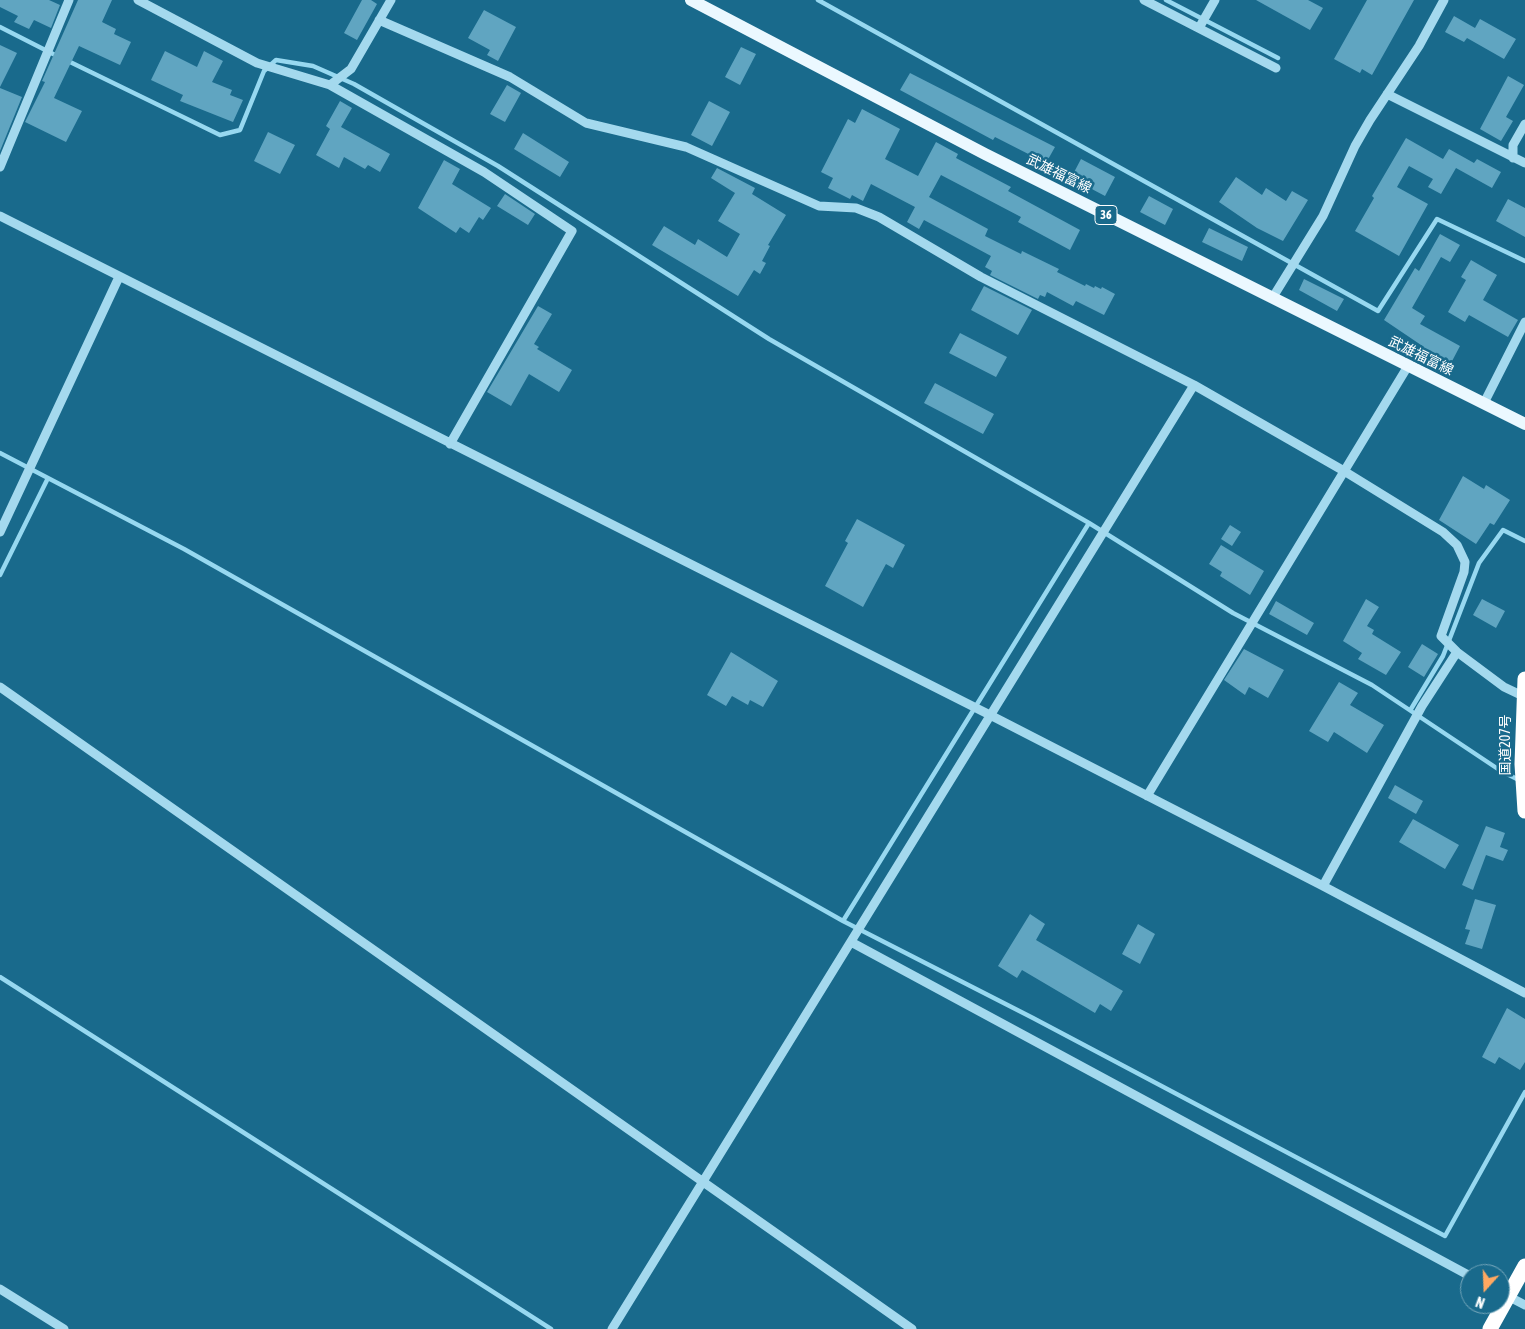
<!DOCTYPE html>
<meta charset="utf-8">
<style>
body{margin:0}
#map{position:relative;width:1525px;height:1329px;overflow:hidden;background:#196a8c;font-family:"Asap Condensed",sans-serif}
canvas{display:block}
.north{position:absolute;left:1460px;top:1264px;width:50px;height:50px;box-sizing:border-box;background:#196a8c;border:1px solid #75a6ba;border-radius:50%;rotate:200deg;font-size:14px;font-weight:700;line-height:20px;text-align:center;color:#fff}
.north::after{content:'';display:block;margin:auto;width:18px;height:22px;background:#ffa861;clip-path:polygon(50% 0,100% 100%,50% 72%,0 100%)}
</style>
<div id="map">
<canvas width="1525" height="1329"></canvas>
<div class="north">N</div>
</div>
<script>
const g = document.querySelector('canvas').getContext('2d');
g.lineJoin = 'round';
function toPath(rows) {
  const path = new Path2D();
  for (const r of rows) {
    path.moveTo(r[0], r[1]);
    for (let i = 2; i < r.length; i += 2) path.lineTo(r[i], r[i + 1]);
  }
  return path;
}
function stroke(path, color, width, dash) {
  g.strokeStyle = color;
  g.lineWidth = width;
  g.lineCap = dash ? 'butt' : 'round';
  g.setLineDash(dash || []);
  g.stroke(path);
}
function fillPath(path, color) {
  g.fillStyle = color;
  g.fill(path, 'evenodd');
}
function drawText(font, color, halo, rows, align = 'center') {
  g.font = font + ' "Asap Condensed","Noto Sans JP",sans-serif';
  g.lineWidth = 5;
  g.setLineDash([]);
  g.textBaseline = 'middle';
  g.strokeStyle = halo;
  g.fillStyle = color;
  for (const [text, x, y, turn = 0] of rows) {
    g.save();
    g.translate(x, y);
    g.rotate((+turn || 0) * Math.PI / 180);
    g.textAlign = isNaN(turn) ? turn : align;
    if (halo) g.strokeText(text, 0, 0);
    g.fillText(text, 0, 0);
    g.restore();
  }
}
stroke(toPath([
 [818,0,1378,311,1437,219,1525,261],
 [1166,0,1278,58],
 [0,27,59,57],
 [66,60,220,135,240,130,264,71,276,60,313,66,354,84,498,166,769,339,1089,523,1233,613,1372,685,1501,771,1519,780],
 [0,453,184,549,843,921,1033,1018,1445,1236,1525,1092],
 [0,575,48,478],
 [1411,709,1443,656,1479,563,1503,530,1525,541],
 [843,921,1089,523],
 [0,977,551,1329]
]), '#97d8f0', 4.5);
fillPath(toPath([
 [0,0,49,0,60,5,51,28,34,20,29,29,14,22,18,16,0,7],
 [78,0,112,0,102,22,116,29,114,34,131,42,120,65,79,46,54,98,82,111,66,142,25,122,45,82,42,81],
 [362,0,371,0,377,4,357,40,344,33],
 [1256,0,1308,0,1323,8,1310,30],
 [1367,0,1414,0,1372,75,1362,69,1360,73,1334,59],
 [484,10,516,27,498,61,487,55,490,50,468,38],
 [1454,16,1475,28,1480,19,1516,39,1504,59,1467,38,1464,42,1445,32],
 [0,45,17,53,0,87],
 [741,47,756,54,740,85,725,77],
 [165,51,197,67,204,51,223,61,212,82,232,90,230,95,243,100,233,122,180,101,183,95,151,80],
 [910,73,1055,147,1046,163,995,137,993,140,900,90],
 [1508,76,1524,85,1506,117,1513,121,1501,141,1480,129],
 [507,85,521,93,505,122,490,114],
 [0,88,22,97,0,151],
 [340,101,352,108,341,127,390,154,380,172,368,165,365,169,344,157,339,168,316,155,330,129,326,126],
 [709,101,730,112,712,146,691,135],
 [862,109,900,129,885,159,918,176,936,142,958,154,956,158,1011,187,1008,191,1080,230,1070,250,1018,222,1021,217,941,175,929,197,988,229,985,236,1021,254,1022,251,1059,269,1057,272,1085,286,1086,284,1094,288,1095,286,1101,289,1102,287,1115,294,1104,315,1076,301,1073,306,1047,292,1045,297,1040,295,1038,299,990,275,992,271,985,267,991,256,924,220,919,229,907,222,915,207,871,184,863,201,852,195,850,199,828,188,833,178,821,172,848,119,855,123],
 [268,132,295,145,280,174,254,161],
 [523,133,569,162,560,177,514,149],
 [1406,138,1443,159,1449,149,1474,163,1477,159,1501,172,1492,188,1456,168,1441,194,1428,187,1433,179,1409,166,1397,187,1428,204,1399,256,1355,231,1374,198,1372,196],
 [1081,159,1115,177,1105,196,1071,178],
 [444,160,460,169,452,184,491,208,483,220,479,217,469,233,460,227,456,233,418,208],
 [717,168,755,188,752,194,786,215,768,245,770,246,762,261,766,263,760,274,754,270,738,296,652,245,664,226,695,245,698,239,727,257,740,234,718,221,735,193,711,178],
 [1236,177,1262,195,1266,188,1286,201,1292,191,1308,200,1283,241,1257,228,1219,202],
 [505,194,535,214,528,225,497,206],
 [1149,196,1173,209,1165,225,1140,212],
 [1508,199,1525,208,1525,237,1496,221],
 [1209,228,1248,247,1242,261,1202,242],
 [1440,234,1460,245,1450,262,1441,257,1412,308,1425,316,1420,324,1460,346,1450,365,1423,350,1424,347,1384,320,1415,268,1419,271],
 [1471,260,1497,275,1483,300,1518,320,1508,337,1469,315,1465,322,1448,312,1466,280,1461,277],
 [1304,279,1344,299,1337,311,1299,290],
 [984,286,1032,310,1018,335,971,310],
 [538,306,552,314,534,344,539,347,537,349,572,370,559,392,529,374,511,406,487,392],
 [960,333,1007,357,996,377,949,353],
 [935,383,994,414,983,434,924,403],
 [1463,476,1484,489,1486,485,1510,500,1494,525,1490,523,1476,544,1439,520],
 [857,519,905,545,893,568,886,564,863,607,825,586,848,543,845,541],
 [1230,525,1241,532,1232,546,1221,539],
 [1221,545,1264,571,1250,595,1220,576,1222,572,1209,564],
 [1366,599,1379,607,1367,626,1374,630,1372,634,1401,652,1386,675,1358,659,1362,653,1343,641],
 [1482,599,1505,611,1496,628,1473,615],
 [1276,601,1314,623,1307,635,1269,614],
 [1422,644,1438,654,1424,677,1408,667],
 [1244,649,1284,670,1268,698,1249,687,1245,695,1224,680],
 [731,652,778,681,763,707,750,700,748,705,732,696,726,706,707,695],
 [1339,682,1358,693,1350,705,1384,725,1367,753,1334,732,1328,742,1309,731],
 [1395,785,1423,801,1416,814,1388,798],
 [1413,819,1459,845,1445,869,1399,842],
 [1486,826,1505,833,1500,847,1508,850,1503,861,1486,855,1473,890,1462,885],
 [1475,899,1496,905,1482,949,1465,944,1470,930,1465,929],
 [1030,914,1045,924,1036,940,1123,991,1111,1011,1100,1004,1095,1013,1022,970,1017,978,998,966],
 [1138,924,1155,934,1140,964,1122,954],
 [1507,1008,1525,1019,1525,1062,1520,1070,1499,1057,1495,1064,1482,1057]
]), '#60a5c1');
stroke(toPath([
 [138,0,257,63,330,85,484,172,572,231,450,444],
 [1144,0,1276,68],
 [379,20,510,77,586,123,686,147,819,206,856,208,879,217,981,277,1194,385,1344,471,1443,532,1457,545,1465,562,1464,572,1441,636,1457,652,1504,687,1525,697],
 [1199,28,1215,0],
 [330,85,351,69,391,0],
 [1387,94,1525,163],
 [1513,158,1513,145,1525,124],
 [0,167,69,0],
 [0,216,990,715,1323,886,1525,993],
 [1273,297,1323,216,1355,146,1370,120,1419,46,1444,0],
 [1484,403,1525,322],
 [0,532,119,277],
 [0,687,912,1329],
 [1147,796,1408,366],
 [1323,886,1422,706,1457,652],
 [851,942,1470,1276],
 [0,1289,64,1329],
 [1500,1292,1525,1305],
 [612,1329,1194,385]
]), '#a4d9ee', 9);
stroke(toPath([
 [691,0,985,154,1525,424]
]), '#ebf8ff', 12);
stroke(toPath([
 [1525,679,1522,764,1525,811],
 [1490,1329,1525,1266]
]), '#fff', 15);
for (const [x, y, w] of [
 [1106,215,22]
]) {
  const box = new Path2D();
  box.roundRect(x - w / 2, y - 9.5, w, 19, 4);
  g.fillStyle = '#196a8c';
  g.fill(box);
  stroke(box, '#fff', 1);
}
drawText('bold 12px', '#fff', null, [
 ["36",1106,215]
]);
drawText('14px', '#fff', '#196a8c', [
 ["武雄福富線",1059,174,26],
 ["武雄福富線",1421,356,26],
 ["国道207号",1506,745,-90]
]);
</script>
